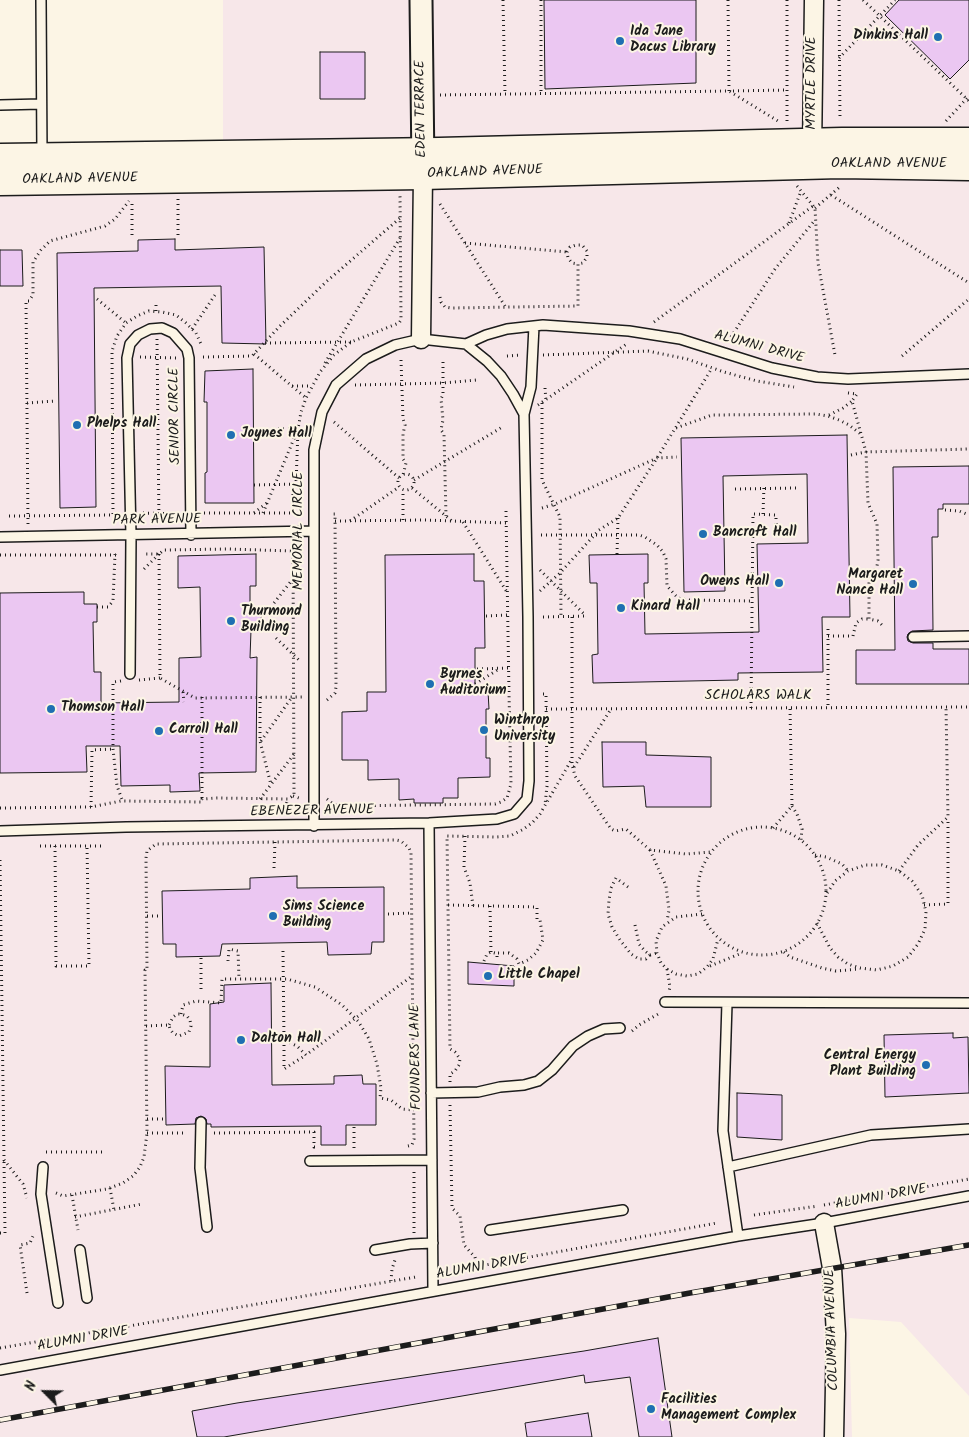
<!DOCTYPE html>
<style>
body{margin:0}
#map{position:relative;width:969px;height:1437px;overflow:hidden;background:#fcf5e5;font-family:Kalam,sans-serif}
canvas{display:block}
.north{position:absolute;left:20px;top:1367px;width:50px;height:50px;-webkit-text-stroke:4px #fcf5e5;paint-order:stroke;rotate:293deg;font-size:14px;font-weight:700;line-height:20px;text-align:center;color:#1c1c1c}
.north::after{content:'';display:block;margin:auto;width:18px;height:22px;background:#1c1c1c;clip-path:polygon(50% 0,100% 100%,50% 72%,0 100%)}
</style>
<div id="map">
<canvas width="969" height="1437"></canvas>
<div class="north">N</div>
</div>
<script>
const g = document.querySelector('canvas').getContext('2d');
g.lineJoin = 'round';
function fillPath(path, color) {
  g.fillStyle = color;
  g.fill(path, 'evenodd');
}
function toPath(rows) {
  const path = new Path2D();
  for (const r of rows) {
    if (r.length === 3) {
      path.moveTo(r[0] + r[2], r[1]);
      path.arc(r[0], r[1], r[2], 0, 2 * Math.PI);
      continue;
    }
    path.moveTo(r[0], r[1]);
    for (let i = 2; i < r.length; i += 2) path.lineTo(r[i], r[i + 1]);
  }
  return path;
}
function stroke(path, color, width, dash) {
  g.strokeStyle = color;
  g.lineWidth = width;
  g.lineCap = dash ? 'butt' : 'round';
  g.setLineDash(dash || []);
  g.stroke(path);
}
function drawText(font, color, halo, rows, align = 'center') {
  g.font = font + ' Kalam,sans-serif';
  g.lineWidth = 4;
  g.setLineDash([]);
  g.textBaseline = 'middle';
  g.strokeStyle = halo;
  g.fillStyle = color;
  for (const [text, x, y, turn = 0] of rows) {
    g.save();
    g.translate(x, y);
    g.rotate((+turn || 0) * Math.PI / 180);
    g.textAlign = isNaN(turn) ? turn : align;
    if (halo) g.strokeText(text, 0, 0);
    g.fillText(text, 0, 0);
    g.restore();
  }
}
fillPath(toPath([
 [223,0,969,0,969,1396,901,1322,849,1318,852,1437,0,1437,0,143,223,140]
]), '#f7e7e9');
const building = toPath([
 [544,0,696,0,696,83,545,89,544,0],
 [899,0,969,0,969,60,950,79,885,15,899,0],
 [320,52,365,52,365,99,320,99,320,52],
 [175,239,175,250,264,247,266,344,222,343,221,286,94,288,96,507,60,508,57,253,138,251,138,240,175,239],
 [0,250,22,250,23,286,0,286,0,250],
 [253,369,254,503,205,503,205,473,207,472,207,402,204,402,205,371,253,369],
 [847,435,850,617,822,617,823,672,738,673,738,680,593,683,592,655,598,654,597,583,590,583,589,555,648,554,648,583,644,583,645,634,759,632,757,544,808,543,807,474,723,476,725,591,684,592,681,438,847,435],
 [969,466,969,504,943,504,943,509,938,509,938,537,932,537,933,630,912,631,908,634,907,637,908,641,913,643,933,643,933,649,969,649,969,684,856,684,856,650,895,650,893,467,969,466],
 [256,554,256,586,250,586,250,612,261,612,262,631,251,630,250,658,257,657,256,772,199,773,200,791,170,792,170,785,121,786,120,746,86,746,87,772,0,773,0,593,84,592,84,604,97,604,97,622,93,622,94,672,101,672,101,703,179,702,179,658,201,657,200,587,178,588,178,556,256,554],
 [474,554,474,581,484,581,485,648,475,648,475,691,488,691,489,709,486,709,486,758,490,758,490,777,458,778,458,798,443,798,443,803,414,803,414,799,399,800,399,779,368,780,368,760,342,760,342,712,367,711,367,692,386,692,385,555,474,554],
 [602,742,646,742,646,755,711,757,711,807,646,807,644,786,603,787,602,742],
 [297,876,297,888,384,887,384,942,372,942,371,954,328,955,327,942,222,944,220,956,176,957,176,944,163,944,162,891,250,889,250,878,297,876],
 [468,962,514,966,514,986,468,984,468,962],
 [271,983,272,1085,334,1084,334,1076,362,1075,363,1084,376,1084,376,1125,346,1125,346,1145,321,1145,321,1126,211,1127,211,1124,207,1124,206,1119,201,1116,196,1118,195,1124,166,1125,165,1066,210,1067,210,1004,224,1002,224,985,271,983],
 [953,1033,953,1038,968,1037,969,1093,885,1097,884,1035,953,1033],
 [737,1093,782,1095,782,1140,737,1137,737,1093],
 [658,1338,672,1437,639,1437,630,1377,585,1383,584,1375,224,1437,197,1437,192,1411,237,1403,584,1351,658,1338],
 [588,1413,592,1437,527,1437,525,1423,588,1413]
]);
fillPath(building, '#ebc7f2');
stroke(building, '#1c1c1c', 1);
const service = toPath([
 [41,0,42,155],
 [0,105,41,104],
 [524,414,531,387,534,326],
 [0,537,314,531],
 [913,637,969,636],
 [130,674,131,536,127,358,130,344,138,335,150,329,162,328,173,333,187,349,189,358,191,535],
 [429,823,433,1291],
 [314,826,314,450,322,412,336,385,366,359,395,345,421,339,466,344,486,335,507,329,543,325,629,331,680,339,772,368,817,377,848,379,969,374],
 [0,831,126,827,429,823,497,819,514,814,527,799,529,781,528,617,524,414,513,394,501,376,487,361,466,344],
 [665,1002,969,1003],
 [727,1003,723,1131,738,1236],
 [431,1093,478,1092,500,1087,524,1085,538,1081,552,1070,573,1046,588,1036,604,1029,620,1028],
 [201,1122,200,1168,207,1227],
 [310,1161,432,1160],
 [43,1167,41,1194,58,1303],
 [728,1167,871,1135,969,1129],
 [490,1230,623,1210],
 [80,1250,87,1298],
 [375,1250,410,1244,433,1243],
 [0,1370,738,1236,824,1223,969,1196]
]);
const minor = toPath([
 [812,152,814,0],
 [421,339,423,175],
 [824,1223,832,1268,836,1334,834,1437]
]);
const tertiary = toPath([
 [421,0,423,167]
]);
const primary = toPath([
 [0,158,439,152,842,142,969,142],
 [0,181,423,175,840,164,969,166]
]);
stroke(service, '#1c1c1c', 12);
stroke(minor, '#1c1c1c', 21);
stroke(tertiary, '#1c1c1c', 25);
stroke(primary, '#1c1c1c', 31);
stroke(toPath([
 [503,0,505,94],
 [541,0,541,94],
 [728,0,729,91,787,90],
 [787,0,787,123],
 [839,0,840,120],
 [863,0,969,101],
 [839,58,895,0],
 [440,95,729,91,778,121],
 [946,121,969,96],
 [797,186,815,208,818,263,835,355],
 [831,195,969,283],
 [440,204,505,306],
 [815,208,841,186],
 [789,223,801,191],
 [132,235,132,201],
 [178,235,178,199],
 [465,243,567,252],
 [440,297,441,302,445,307,451,308,578,306,578,264,583,263,587,257,587,251,582,245,576,245,570,247,567,252,568,258,572,263,578,264],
 [97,299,126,323],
 [156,311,156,301],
 [654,322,813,206],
 [192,329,215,295],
 [731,337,775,269,815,220],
 [157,339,159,523],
 [265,343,351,342],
 [254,354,306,398],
 [543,355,648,351,687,359,724,372,757,381,794,387],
 [507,356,522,355],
 [902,356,969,299],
 [140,357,176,358],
 [203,357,252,356,279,327,326,282,400,218],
 [401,360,403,419,405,425,403,434,403,459,406,463,403,475],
 [443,362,443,395,441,399,443,420,441,430,444,434,446,516],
 [325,363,400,238],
 [355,385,443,383,477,380],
 [292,386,312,386],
 [545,388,546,401],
 [848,393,857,394,852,401,866,452,868,503,877,524,878,560,877,566,869,581,869,619,878,621,882,625],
 [27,403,55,401],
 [542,403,542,480,560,517,561,617],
 [538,405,628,343],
 [829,415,843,408,852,401],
 [334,422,399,478],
 [676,428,712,415,816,414,828,416,839,420,849,425,862,435],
 [851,455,866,452,969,449],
 [406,482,8],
 [414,480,504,426],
 [293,484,293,513],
 [254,485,296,484,298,429,301,412,306,398,320,372,334,355,351,342,399,323,401,320,400,195],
 [412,488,452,521],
 [735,489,797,488],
 [542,508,555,504,657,458,677,457],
 [945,510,959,511,969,515],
 [506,511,509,694,511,694],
 [143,513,179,514],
 [204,513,299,513],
 [254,513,268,502],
 [263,513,298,429,273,429],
 [763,514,764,485],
 [9,516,113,515,112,351,117,336,126,323,137,316,149,311,162,312,176,315,186,323,196,333,201,344],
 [403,520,403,490],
 [335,521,425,520,506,523],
 [350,521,399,487],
 [463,522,507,592],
 [28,524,26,301,29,301,33,295,33,262,41,250,50,241,105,226,115,219,129,201],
 [541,535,639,535,645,537,657,545,663,552,666,559,667,586,678,598,688,600,752,601],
 [159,554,160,678,195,698,302,697],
 [617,554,618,518],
 [0,555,117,555],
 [144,569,159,554],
 [540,570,586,616],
 [540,591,560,573,599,530,618,518,657,458,712,368],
 [274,603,292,580],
 [97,607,108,607,113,601,115,554],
 [486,616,508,615],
 [543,617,585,616],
 [572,617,572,764,575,776,611,829,615,831,626,829,650,850,686,854,711,852],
 [828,629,828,708],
 [828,636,853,636,856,623,862,619,869,619],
 [276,638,301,662],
 [477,669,508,668],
 [139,680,160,678],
 [121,681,113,682,113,749,117,786,123,802],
 [475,684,499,669],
 [183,692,184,702],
 [543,694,546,694,547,786,545,805],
 [202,697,202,799],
 [260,697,260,741,271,785],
 [327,700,335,693,336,687,335,514,332,514],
 [751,708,753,514,776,515,776,532],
 [546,709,969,707],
 [261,741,292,697],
 [574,767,611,709],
 [293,796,299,798],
 [260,799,294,754],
 [327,799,333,804,338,806,495,804,501,802,507,798,511,784,509,694],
 [792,806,797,814,802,829,801,840],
 [91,807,92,750,113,749],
 [0,808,91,807,121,801,202,802,202,799,217,798,288,799,294,795,293,551,228,549,164,550,159,554,143,554],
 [285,808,288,799],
 [762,891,64],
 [773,828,792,806,790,708],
 [465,836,464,867,470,883,473,906],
 [40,846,103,846],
 [55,846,56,966,89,966,87,846],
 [650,850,666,886,669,910,667,921],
 [815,855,826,857,842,864,848,871],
 [0,860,4,1160,23,1184,27,1198],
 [274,868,275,842],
 [899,871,918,845,948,817,946,707],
 [628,887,616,878,611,888,609,900,608,914,612,927,620,940,631,954,639,959,646,959,650,955],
 [448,905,537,907,537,919,540,920,543,940,536,953,528,960,519,964,517,959,509,953,495,953],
 [924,905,948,904,948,818],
 [490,906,491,952],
 [388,914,412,913],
 [702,914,676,917,662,927,656,941,657,953,661,963,667,969,676,974,687,976,698,974,707,967,713,959,718,939],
 [147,916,160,916],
 [817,923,830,948,838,957,848,964,860,968,877,970,893,966,908,957,918,944,925,929,926,912,922,895,912,881,899,871,882,865,865,865,848,871,835,881,826,895],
 [635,925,639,944,645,951,650,955,657,953],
 [283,951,284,1040,297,1046,306,1055,412,976],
 [784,952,790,957,822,968,836,971,859,969],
 [201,958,201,991],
 [228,961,229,949,238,951,239,979],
 [484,961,487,954,491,952,495,953,497,955,497,961],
 [710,966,742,953],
 [667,969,670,987,669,991],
 [181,1014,183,1005,196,1001,221,1003,222,979,287,979,315,987,342,1005,358,1021,363,1029,369,1039,377,1064,381,1088,380,1098,391,1100,402,1109,414,1110],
 [146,1026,169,1025,170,1029,173,1033,179,1036,189,1032,191,1026,190,1020,187,1016,181,1014,177,1014,173,1017,169,1025],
 [632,1031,639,1025,660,1013],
 [284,1040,284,1069,306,1055],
 [450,1082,450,1074,455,1071,459,1065,460,1059,455,1052,450,1049,447,836,496,837,510,836,522,830,532,823,540,814,572,759],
 [450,1105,452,1208,460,1216,464,1245,475,1257,477,1266],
 [147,1119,166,1119],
 [354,1127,354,1148],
 [147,1133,187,1133],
 [214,1133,314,1132,314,1147,317,1147],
 [46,1152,105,1152],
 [110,1188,114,1210],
 [56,1193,63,1196,107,1189,123,1183,133,1176,140,1167,144,1157,147,1133,145,970,147,970,146,858,147,851,156,844,396,840,401,841,409,848,411,853,414,1139,412,1145,408,1146],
 [72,1195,78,1230],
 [824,1205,969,1179],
 [754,1215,818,1206],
 [75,1217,142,1204],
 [0,1233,5,1233,4,1161],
 [414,1233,414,1172],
 [458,1270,717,1223],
 [391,1281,392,1269,395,1260],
 [27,1293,20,1245,30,1243,33,1236],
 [0,1348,416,1277]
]), '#1c1c1c', 3, [1, 4]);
stroke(service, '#fcf5e5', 9);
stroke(minor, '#fcf5e5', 18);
stroke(tertiary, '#fcf5e5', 21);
stroke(primary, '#fcf5e5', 28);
const rail = toPath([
 [0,1420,690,1293,969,1245]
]);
stroke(rail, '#1c1c1c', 5.5);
stroke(rail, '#fcf5e5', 4, [11]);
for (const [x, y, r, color] of [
 [938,37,5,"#1f6fb2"],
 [620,41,5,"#1f6fb2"],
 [77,425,5,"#1f6fb2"],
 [231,435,5,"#1f6fb2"],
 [703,534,5,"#1f6fb2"],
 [779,583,5,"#1f6fb2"],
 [913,584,5,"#1f6fb2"],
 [621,608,5,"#1f6fb2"],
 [231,621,5,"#1f6fb2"],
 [430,684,5,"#1f6fb2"],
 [51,709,5,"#1f6fb2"],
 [484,730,5,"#1f6fb2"],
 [159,731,5,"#1f6fb2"],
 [273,916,5,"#1f6fb2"],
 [488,976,5,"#1f6fb2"],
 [241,1040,5,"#1f6fb2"],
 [926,1065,5,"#1f6fb2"],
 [651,1409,5,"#1f6fb2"]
]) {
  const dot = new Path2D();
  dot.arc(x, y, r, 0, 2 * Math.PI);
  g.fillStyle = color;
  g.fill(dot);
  stroke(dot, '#fcf5e5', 2);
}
drawText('bold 14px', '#1c1c1c', '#fcf5e5', [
 ["Ida Jane",630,33],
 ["Dacus Library",630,49],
 ["Dinkins Hall",928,37,"right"],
 ["Phelps Hall",87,425],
 ["Joynes Hall",241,435],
 ["Bancroft Hall",713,534],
 ["Margaret",903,576,"right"],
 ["Nance Hall",903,592,"right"],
 ["Owens Hall",769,583,"right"],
 ["Kinard Hall",631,608],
 ["Thurmond",241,613],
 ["Building",241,629],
 ["Byrnes",440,676],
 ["Auditorium",440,692],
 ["Thomson Hall",61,709],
 ["Winthrop",494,722],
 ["University",494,738],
 ["Carroll Hall",169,731],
 ["Sims Science",283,908],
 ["Building",283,924],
 ["Little Chapel",498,976],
 ["Dalton Hall",251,1040],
 ["Central Energy",916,1057,"right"],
 ["Plant Building",916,1073,"right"],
 ["Facilities",661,1401],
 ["Management Complex",661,1417]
], 'left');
drawText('14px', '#1c1c1c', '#fcf5e5', [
 ["MYRTLE DRIVE",813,83,-90],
 ["EDEN TERRACE",422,109,-91],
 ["OAKLAND AVENUE",889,165],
 ["OAKLAND AVENUE",485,173,-2],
 ["OAKLAND AVENUE",80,180,-1],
 ["ALUMNI DRIVE",759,348,15],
 ["SENIOR CIRCLE",176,416,-91],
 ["PARK AVENUE",157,521,-1],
 ["MEMORIAL CIRCLE",300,531,-90],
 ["SCHOLARS WALK",758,697],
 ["EBENEZER AVENUE",312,812,-1],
 ["FOUNDERS LANE",417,1057,-91],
 ["ALUMNI DRIVE",881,1198,-10],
 ["ALUMNI DRIVE",482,1268,-10],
 ["COLUMBIA AVENUE",833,1330,-92],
 ["ALUMNI DRIVE",83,1340,-10]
]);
</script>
